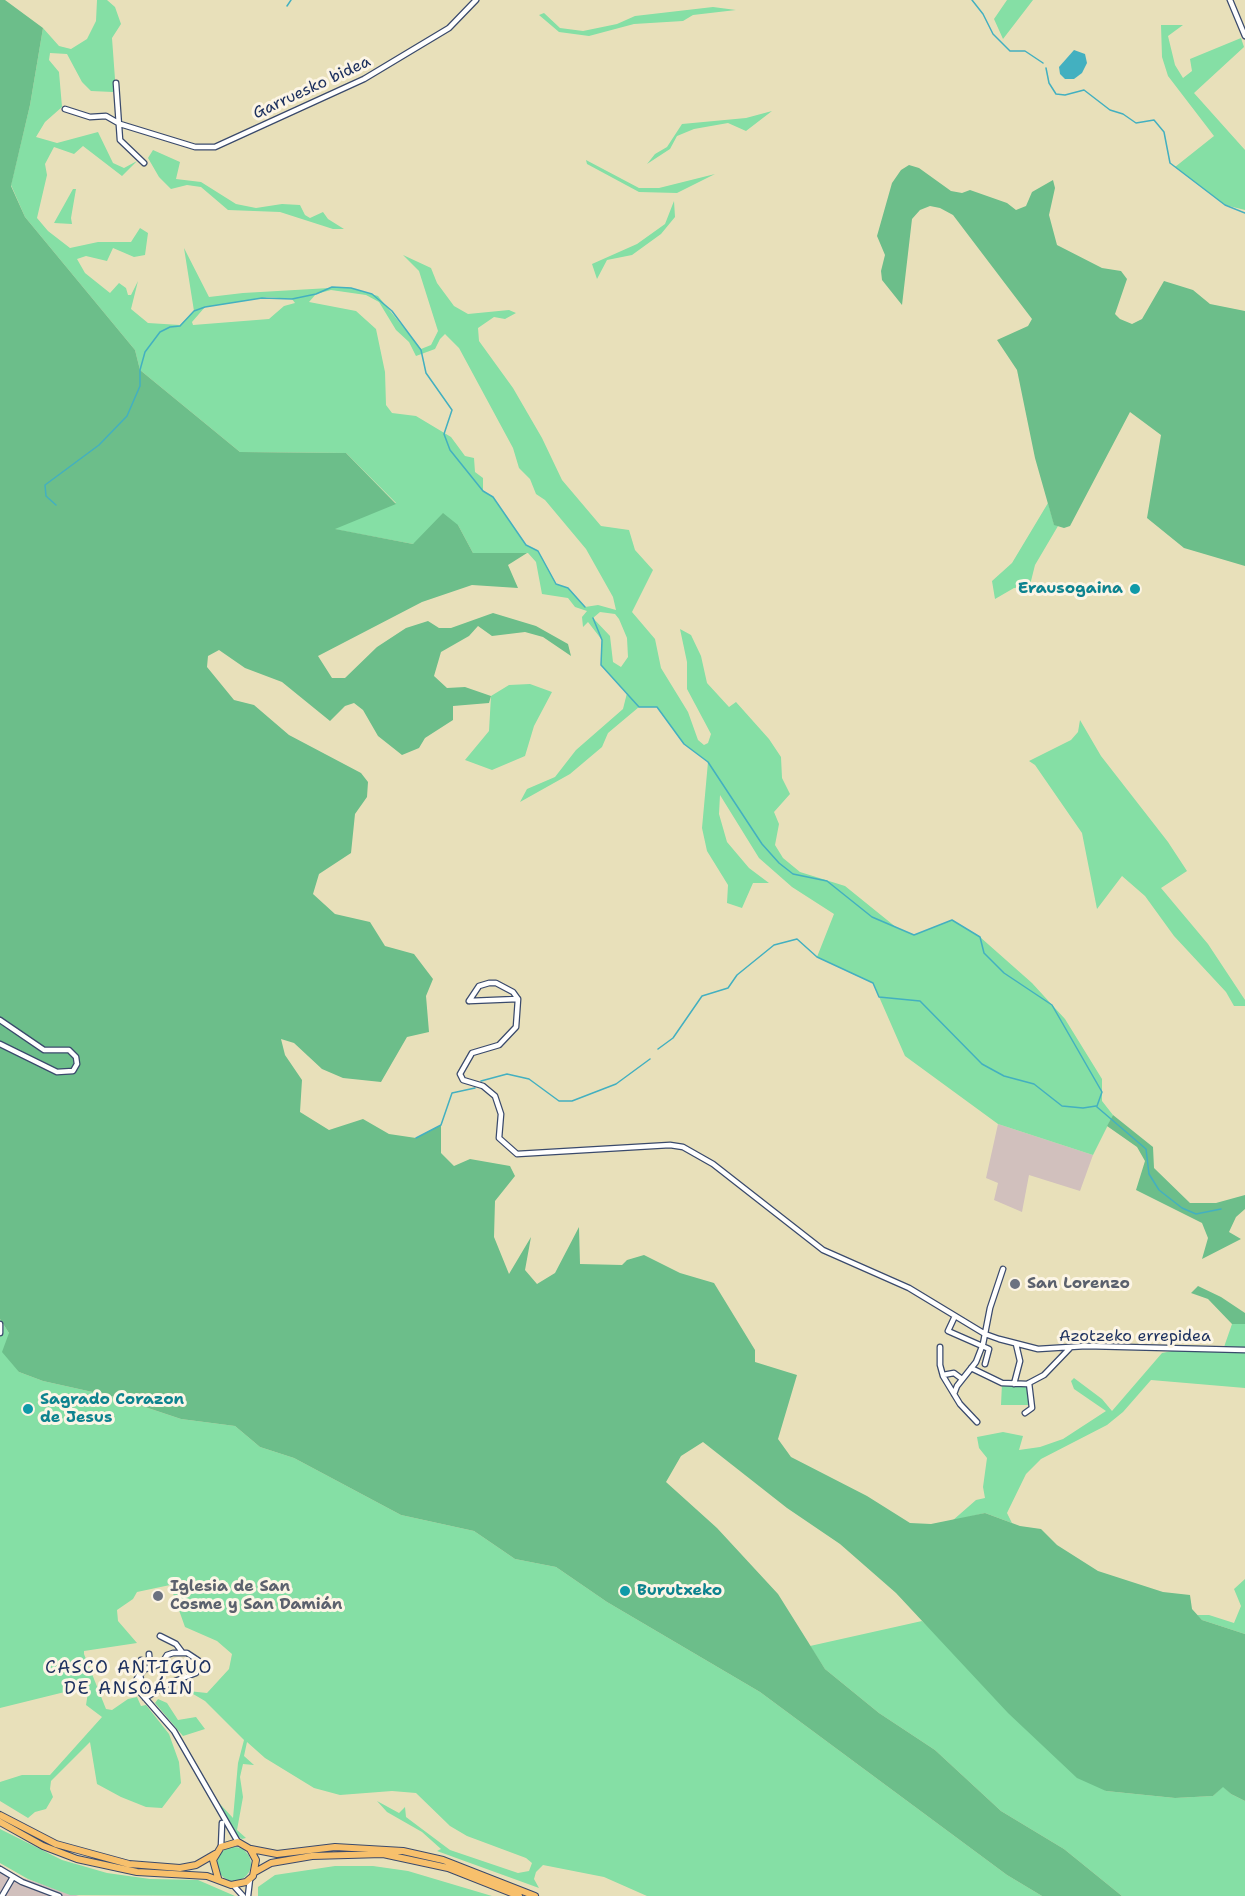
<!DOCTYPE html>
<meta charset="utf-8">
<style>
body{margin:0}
canvas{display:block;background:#e8e0ba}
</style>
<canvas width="1245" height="1896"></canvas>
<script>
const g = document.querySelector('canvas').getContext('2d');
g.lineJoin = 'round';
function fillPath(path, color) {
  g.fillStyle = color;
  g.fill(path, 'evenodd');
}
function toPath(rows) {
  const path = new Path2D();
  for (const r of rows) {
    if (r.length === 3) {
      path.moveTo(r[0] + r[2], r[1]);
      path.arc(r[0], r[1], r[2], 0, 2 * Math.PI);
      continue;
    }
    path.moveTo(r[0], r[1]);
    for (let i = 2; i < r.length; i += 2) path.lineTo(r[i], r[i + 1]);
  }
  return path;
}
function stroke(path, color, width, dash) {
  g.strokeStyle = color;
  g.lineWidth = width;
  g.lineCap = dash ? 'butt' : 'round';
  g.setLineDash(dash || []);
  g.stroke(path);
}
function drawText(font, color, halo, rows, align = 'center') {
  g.font = font + ' "Shantell Sans",sans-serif';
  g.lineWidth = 6;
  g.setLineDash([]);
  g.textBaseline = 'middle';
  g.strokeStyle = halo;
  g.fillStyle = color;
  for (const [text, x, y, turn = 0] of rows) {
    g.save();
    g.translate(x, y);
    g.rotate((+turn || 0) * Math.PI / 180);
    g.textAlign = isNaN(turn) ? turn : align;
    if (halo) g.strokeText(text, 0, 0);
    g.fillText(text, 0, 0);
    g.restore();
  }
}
fillPath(toPath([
 [998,1124,1093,1155,1080,1191,1029,1175,1022,1212,994,1200,998,1183,986,1178],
 [0,1865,20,1877,79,1896,0,1896]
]), '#d1c0bd');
fillPath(toPath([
 [97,0,107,0,115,7,121,24,112,38,115,79,113,92,91,91,82,82,67,54,50,53,49,60,59,72,62,107,45,122,36,137,57,143,98,132,113,163,124,168,137,161,122,176,83,146,74,154,54,147,45,164,47,175,37,218,48,231,70,248,98,242,131,242,140,228,148,233,145,255,134,257,113,248,107,261,86,256,77,259,85,273,110,293,119,283,126,288,128,295,131,295,138,281,131,309,148,323,180,325,194,311,184,248,209,297,243,293,347,287,378,296,421,349,431,345,438,331,419,271,403,255,431,268,437,283,454,306,468,314,509,310,516,313,505,319,494,317,478,328,479,341,513,388,542,438,562,480,601,526,629,530,635,550,653,570,632,612,655,639,661,668,688,712,698,740,704,745,708,743,711,734,687,689,687,662,680,629,691,635,701,656,707,683,729,707,736,702,769,739,781,757,782,778,790,794,774,812,779,824,775,845,783,858,800,872,845,886,897,928,914,935,952,920,980,937,1032,983,1065,1019,1102,1079,1102,1101,1113,1115,1093,1155,998,1124,905,1056,873,983,817,957,834,914,792,887,759,858,720,795,719,814,727,842,749,868,769,883,753,883,742,908,727,903,728,885,707,851,702,828,708,762,684,744,657,707,639,707,608,733,602,747,570,774,520,802,527,789,555,777,576,750,623,709,627,693,601,665,602,640,588,622,583,627,582,617,587,611,575,607,568,598,542,594,536,562,528,553,473,553,458,525,413,544,333,529,396,503,346,453,240,452,140,370,135,350,25,217,11,185,30,105,43,28,59,46,71,49,87,39,96,21],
 [331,290,366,295,379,302,396,330,409,342,416,356,435,349,440,339,445,334,459,348,513,448,519,468,530,479,536,494,545,500,586,549,613,597,616,610,598,605,585,607,568,588,556,584,538,551,526,545,493,497,483,491,483,478,475,472,474,458,465,456,451,437,416,416,392,413,386,405,385,372,376,329,356,311,309,302,316,294],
 [267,297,292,299,295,303,284,306,269,319,193,325,192,322,205,307],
 [600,612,615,614,619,619,627,638,628,657,621,667,613,662,610,636,593,618],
 [1007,0,1033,0,1003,39,994,19],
 [713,7,736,10,693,15,683,21,634,24,589,36,559,32,539,15,544,13,560,28,583,31,617,24,635,16],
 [1161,25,1183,25,1168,36,1175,65,1183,78,1192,71,1190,59,1241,38,1244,47,1194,93,1245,150,1245,210,1225,205,1175,167,1214,136,1168,76,1162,57],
 [772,111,746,131,728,123,694,129,677,136,670,149,647,164,655,154,667,147,682,124,746,118],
 [153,150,180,162,176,179,201,182,236,204,256,208,282,204,300,205,305,215,310,218,323,212,328,219,344,229,333,229,280,212,228,210,201,187,187,185,171,189,159,177,148,158],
 [586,160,639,188,659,188,715,174,677,193,639,192,587,164],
 [73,189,76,189,71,218,72,224,54,223],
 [674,201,675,217,661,234,632,255,607,260,597,279,592,264,637,244,665,224],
 [1048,503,1054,524,1058,526,1035,565,1029,589,1014,588,995,599,992,581,1012,563],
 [530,684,552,692,534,726,525,756,492,770,465,760,489,731,491,696,509,685],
 [1080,720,1101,756,1168,842,1187,871,1161,888,1208,944,1245,1000,1245,1006,1234,1006,1226,992,1174,936,1145,896,1122,876,1097,909,1082,833,1035,765,1029,761,1071,740,1078,732],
 [0,1319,9,1333,19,1372,43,1381,115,1397,181,1419,235,1426,260,1447,294,1458,401,1515,474,1531,515,1559,556,1567,607,1602,760,1692,1007,1875,1042,1896,647,1896,604,1877,543,1865,536,1872,534,1879,539,1888,437,1851,441,1849,422,1832,387,1812,377,1801,399,1813,405,1807,406,1817,450,1850,518,1873,529,1871,532,1863,526,1858,467,1836,450,1826,416,1793,392,1791,340,1795,314,1788,265,1758,247,1742,244,1756,254,1765,243,1764,240,1777,243,1797,237,1830,246,1838,242,1839,234,1833,219,1803,233,1818,238,1763,244,1740,205,1701,188,1691,207,1693,229,1669,232,1654,217,1641,185,1627,170,1585,137,1592,133,1599,117,1610,118,1621,137,1643,84,1651,84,1654,106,1709,112,1710,128,1699,137,1697,141,1706,146,1705,169,1734,179,1762,181,1783,162,1808,146,1807,121,1797,97,1784,90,1742,51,1781,50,1789,53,1797,46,1809,35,1812,28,1818,0,1801,0,1782,22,1775,50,1775,102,1717,86,1705,89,1686,0,1708],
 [1232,1324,1245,1324,1245,1388,1151,1380,1123,1412,1107,1425,1041,1459,1026,1474,1007,1513,1012,1523,985,1513,952,1521,976,1500,985,1498,983,1487,987,1458,979,1448,977,1437,1003,1432,1023,1436,1019,1450,1040,1447,1063,1439,1106,1411,1074,1389,1071,1381,1074,1378,1102,1399,1112,1411,1162,1353,1172,1351,1177,1347,1224,1347],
 [1002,1383,1027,1384,1030,1405,1001,1405],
 [1245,1579,1245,1634,1202,1620,1197,1615,1209,1615,1234,1623,1241,1606,1234,1589],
 [922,1621,1106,1791,1175,1798,1213,1796,1223,1786,1231,1794,1245,1801,1245,1896,1122,1896,1064,1849,1001,1811,935,1750,879,1713,825,1669,810,1646],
 [158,1699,167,1703,178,1720,196,1717,205,1729,183,1736,155,1703],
 [0,1829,62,1860,107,1873,150,1879,198,1880,235,1896,70,1895,28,1879,0,1863],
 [234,1864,17],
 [335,1866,373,1866,408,1871,492,1896,258,1896,258,1887,275,1875]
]), '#85dfa5');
fillPath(toPath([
 [0,0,5,0,43,28,30,105,11,186,25,217,135,350,140,370,240,452,346,453,396,504,335,529,413,544,443,513,458,525,473,553,527,553,508,565,518,588,472,585,422,602,318,656,332,678,345,678,377,647,406,628,428,621,439,628,451,628,493,613,536,626,568,644,571,656,543,637,525,632,492,636,478,626,469,636,441,652,434,676,447,688,465,687,491,696,489,703,453,706,453,720,425,738,419,748,402,755,378,736,363,710,354,703,345,706,330,721,282,682,245,668,219,650,208,656,207,667,234,700,254,705,289,735,361,773,368,782,367,797,355,814,351,853,319,874,313,894,335,914,370,922,385,946,414,954,433,979,426,996,429,1032,407,1037,381,1082,343,1078,322,1069,294,1043,281,1039,285,1055,302,1080,300,1112,329,1130,363,1119,389,1134,416,1138,441,1125,441,1153,454,1166,470,1159,510,1166,515,1176,495,1201,494,1237,509,1274,531,1237,525,1270,537,1284,555,1273,579,1227,580,1264,622,1265,627,1260,644,1255,680,1273,714,1283,755,1350,755,1362,797,1375,778,1439,791,1457,867,1496,910,1523,931,1524,985,1513,1020,1526,1041,1529,1057,1545,1098,1571,1163,1592,1190,1595,1192,1609,1202,1620,1245,1634,1245,1801,1231,1794,1223,1787,1213,1796,1175,1798,1106,1791,1077,1778,1008,1713,896,1593,840,1544,787,1508,703,1442,681,1456,666,1482,717,1528,778,1594,825,1669,879,1713,935,1750,1001,1811,1064,1849,1122,1896,1042,1896,1007,1875,760,1692,607,1602,556,1567,515,1559,474,1531,401,1515,294,1458,260,1447,235,1426,181,1419,115,1397,43,1381,19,1372,2,1352,9,1333,0,1319],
 [909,165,919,168,951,191,962,193,970,190,1007,203,1016,210,1026,206,1032,192,1053,180,1055,188,1049,215,1057,245,1102,268,1121,271,1127,279,1115,314,1120,319,1132,324,1142,319,1164,281,1193,290,1210,304,1245,311,1245,566,1184,548,1147,518,1161,435,1130,412,1070,526,1064,528,1054,525,1035,458,1017,370,997,340,1028,326,1032,319,953,215,940,208,930,206,920,210,912,219,902,305,882,280,881,271,885,255,877,236,892,183,901,170],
 [1113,1115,1153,1147,1154,1168,1190,1203,1216,1203,1245,1195,1245,1209,1236,1217,1229,1232,1241,1239,1202,1259,1208,1238,1202,1223,1136,1190,1145,1161,1137,1147,1107,1126],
 [1198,1286,1221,1297,1245,1313,1245,1324,1232,1324,1208,1299,1191,1293]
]), '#6cbe8a');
fillPath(toPath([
 [1074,50,1085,54,1087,63,1082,73,1074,79,1065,79,1060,74,1059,67]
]), '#43b0c0');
stroke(toPath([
 [972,0,983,14,993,34,1010,51,1025,51,1043,63],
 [287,6,291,0],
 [1046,68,1049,83,1056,94,1065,95,1084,90,1110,110,1123,114,1136,123,1154,120,1164,132,1170,163,1225,205,1245,213],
 [56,505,46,496,45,485,99,445,127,416,140,386,140,370,145,352,160,332,170,327,180,326,194,311,205,307,262,298,292,299,316,294,332,287,351,288,372,294,392,311,421,350,426,373,452,410,444,434,450,450,483,491,493,497,526,545,538,551,556,584,568,588,585,607],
 [593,618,602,640,601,665,639,707,657,707,684,744,708,762,762,844,779,863,793,874,827,881,872,917,914,935,952,920,980,937,984,953,1004,973,1052,1005,1102,1092,1097,1106],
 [658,1049,673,1038,702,996,728,988,737,975,774,945,797,939,817,957,873,983,879,997,920,1001,982,1064,1004,1076,1034,1084,1062,1106,1083,1108,1096,1106],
 [481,1081,507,1074,529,1079,559,1101,572,1101,616,1084,650,1059],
 [1097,1107,1146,1149,1149,1174,1159,1190,1182,1208,1196,1214,1221,1209],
 [416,1138,441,1125,452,1093,475,1088]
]), '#43b0c0', 1.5);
const minor = toPath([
 [1230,0,1245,36],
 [116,83,120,140,144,163],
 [65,109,90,117,106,116,120,124,195,147,215,147,364,79,449,28,476,0],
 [469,1001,479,986,489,983,496,983,513,992,518,999,516,1027,499,1045,472,1053,460,1074,463,1080,483,1086,495,1096,501,1114,499,1138,517,1154,670,1145,683,1147,713,1164,823,1250,909,1288,985,1334,999,1339,1038,1349,1086,1346,1245,1350],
 [469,1001,518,999],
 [0,1020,44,1050,69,1050,76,1057,77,1064,73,1071,57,1072,0,1044],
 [955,1316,948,1331,989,1349,985,1364],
 [0,1324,0,1333],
 [940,1347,940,1365,943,1376,960,1404,977,1422],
 [971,1368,1002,1383,1027,1384,1044,1375,1070,1348],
 [943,1375,954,1373,962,1379],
 [1014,1384,1020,1361,1016,1344],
 [954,1394,957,1386,976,1362,983,1344,990,1308,1003,1269],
 [1025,1413,1032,1408,1029,1383],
 [160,1636,176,1644,182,1652],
 [141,1660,141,1672,135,1682,138,1690,174,1731,238,1842],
 [182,1666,184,1677],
 [145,1698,170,1683,196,1673,199,1661,187,1653,173,1653,167,1655,162,1663,150,1668],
 [145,1698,140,1675,145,1669,150,1668,149,1654],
 [221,1847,222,1823],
 [0,1869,22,1882,59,1896],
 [234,1886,243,1896],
 [2,1896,13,1877],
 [248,1896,250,1879]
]);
const highway = toPath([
 [0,1815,56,1844,129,1864,180,1868,196,1865,215,1854],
 [0,1822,43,1846,77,1859,137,1872,207,1876,231,1885,246,1882,253,1876,256,1860,250,1849,238,1842,221,1847,213,1860,218,1878],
 [251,1849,277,1854,335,1847,403,1851,443,1860,535,1896],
 [255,1872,271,1863,312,1856,383,1854,448,1868,519,1896]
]);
stroke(minor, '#3a4a6c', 7);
stroke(highway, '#3a4a6c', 8);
stroke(minor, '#fff', 4.5);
stroke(highway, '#f7c06c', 6);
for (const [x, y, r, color] of [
 [1135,589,6,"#0f9aa8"],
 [1015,1284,6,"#6b7280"],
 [28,1409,6,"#0f9aa8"],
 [625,1591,6,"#0f9aa8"],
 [158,1596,6,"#6b7280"]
]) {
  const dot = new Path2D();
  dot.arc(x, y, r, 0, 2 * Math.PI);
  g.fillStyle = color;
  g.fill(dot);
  stroke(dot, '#fcf5e5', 2);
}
drawText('16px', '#1b2f5e', '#fcf5e5', [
 ["Garruesko bidea",312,88,-25],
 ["Azotzeko errepidea",1135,1337]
]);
drawText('bold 16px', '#0d838f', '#fcf5e5', [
 ["Erausogaina",1123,589,"right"],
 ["Sagrado Corazon",40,1400],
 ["de Jesus",40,1418],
 ["Burutxeko",637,1591]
], 'left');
drawText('bold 16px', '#5b616d', '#fcf5e5', [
 ["San Lorenzo",1027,1284],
 ["Iglesia de San",170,1587],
 ["Cosme y San Damián",170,1605]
], 'left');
g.letterSpacing = '1.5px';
drawText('18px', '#1b2f5e', '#fcf5e5', [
 ["CASCO ANTIGUO",129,1668],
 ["DE ANSOÁIN",129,1689]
]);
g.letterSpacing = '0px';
</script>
